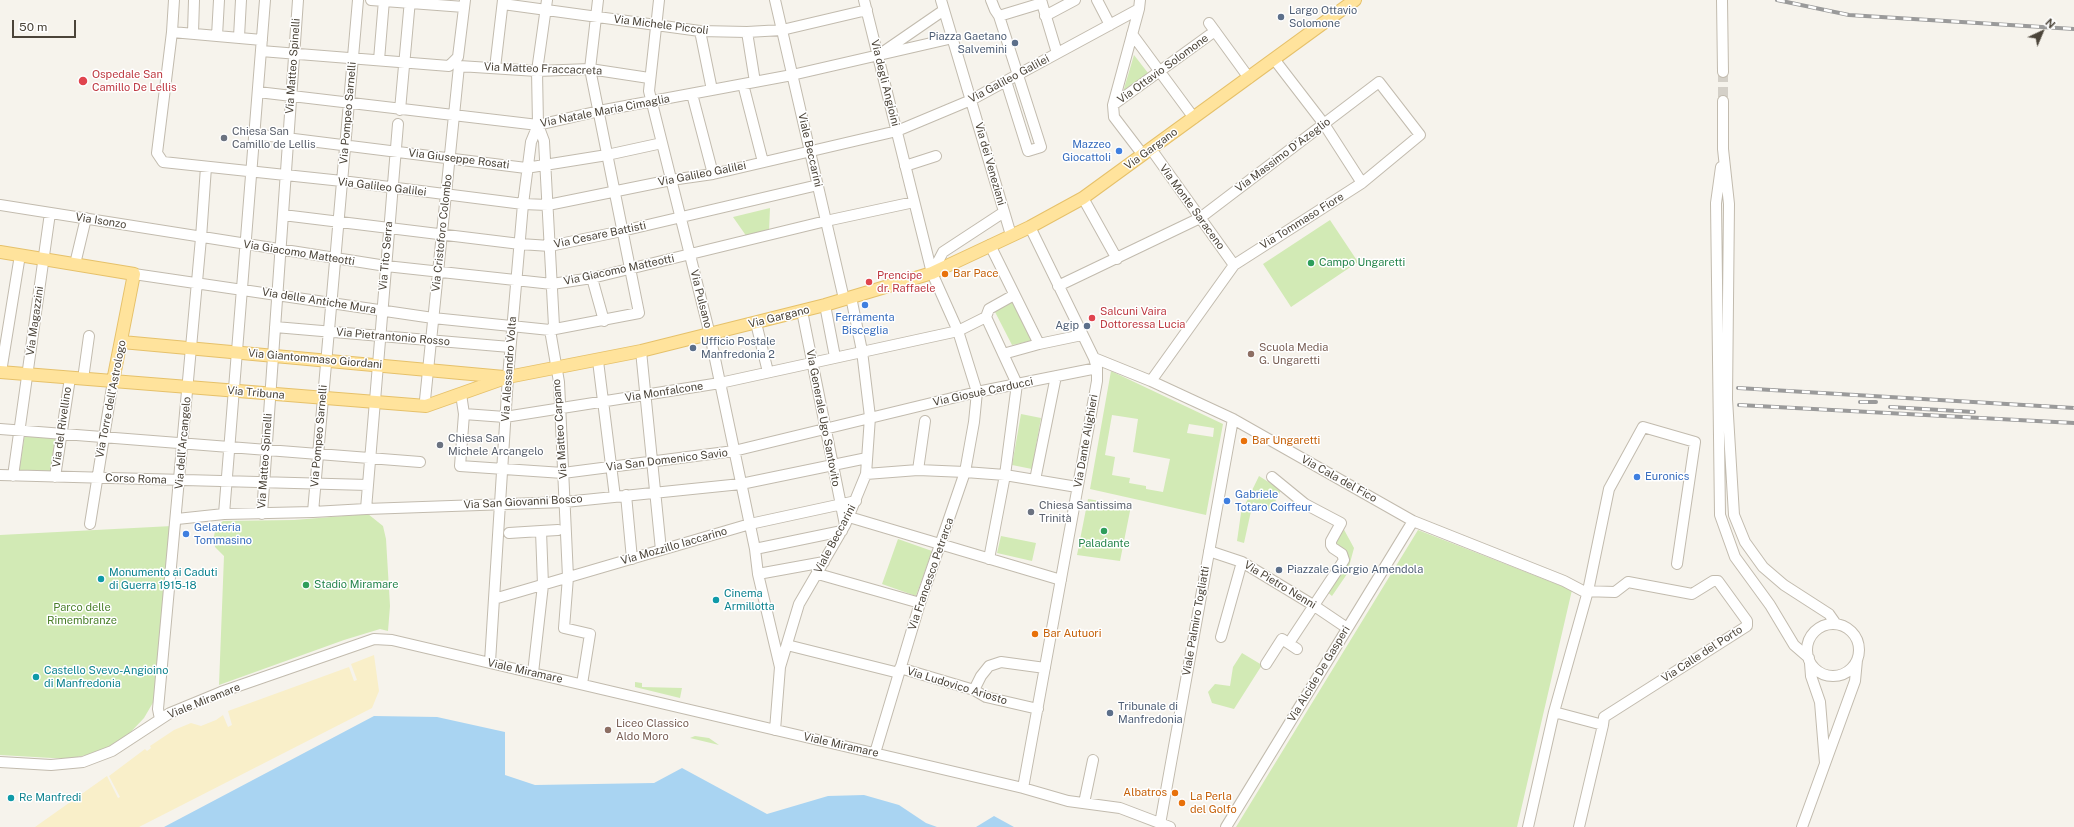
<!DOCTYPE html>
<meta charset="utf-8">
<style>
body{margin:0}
#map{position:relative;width:2074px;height:827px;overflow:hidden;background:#f6f3ec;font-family:"Public Sans",sans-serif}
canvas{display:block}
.north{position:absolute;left:2022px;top:12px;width:40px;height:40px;-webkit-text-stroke:3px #fff;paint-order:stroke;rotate:44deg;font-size:11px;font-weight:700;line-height:16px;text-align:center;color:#4b4439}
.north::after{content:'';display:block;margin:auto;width:14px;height:18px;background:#4b4439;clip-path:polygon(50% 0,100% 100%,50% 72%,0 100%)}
.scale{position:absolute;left:12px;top:20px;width:64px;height:18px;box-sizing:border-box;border:2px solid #4b4439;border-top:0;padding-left:5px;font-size:12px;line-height:14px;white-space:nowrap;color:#4b4439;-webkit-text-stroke:3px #fff;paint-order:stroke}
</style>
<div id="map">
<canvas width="2074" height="827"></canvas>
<div class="north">N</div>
<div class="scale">50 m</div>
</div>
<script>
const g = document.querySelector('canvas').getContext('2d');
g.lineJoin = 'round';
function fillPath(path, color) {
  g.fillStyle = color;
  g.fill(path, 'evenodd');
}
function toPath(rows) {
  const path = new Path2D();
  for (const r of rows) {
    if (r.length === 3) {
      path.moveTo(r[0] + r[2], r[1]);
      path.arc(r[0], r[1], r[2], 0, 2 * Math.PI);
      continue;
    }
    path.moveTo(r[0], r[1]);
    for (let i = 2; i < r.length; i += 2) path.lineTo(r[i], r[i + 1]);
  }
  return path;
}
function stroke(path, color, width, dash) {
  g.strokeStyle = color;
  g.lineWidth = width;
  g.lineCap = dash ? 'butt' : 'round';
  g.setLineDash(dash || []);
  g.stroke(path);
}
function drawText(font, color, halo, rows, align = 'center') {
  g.font = font + ' "Public Sans",sans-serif';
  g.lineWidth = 3;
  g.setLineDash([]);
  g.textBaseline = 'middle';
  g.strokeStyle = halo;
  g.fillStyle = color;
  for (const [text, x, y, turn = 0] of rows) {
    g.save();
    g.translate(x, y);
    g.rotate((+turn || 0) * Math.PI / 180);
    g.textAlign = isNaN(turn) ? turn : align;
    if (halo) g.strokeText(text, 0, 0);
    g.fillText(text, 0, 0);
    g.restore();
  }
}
fillPath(toPath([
 [1134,55,1148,73,1123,92],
 [770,208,769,231,747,237,733,217],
 [1330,220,1358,262,1291,307,1263,264],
 [1012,301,1032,341,1012,345,994,310],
 [1111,371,1223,424,1206,515,1090,489],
 [1112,415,1138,419,1133,452,1170,459,1163,492,1146,489,1146,486,1129,483,1130,478,1112,475,1115,457,1105,455],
 [1189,424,1214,428,1213,437,1187,433],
 [1021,414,1041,418,1032,469,1012,465],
 [25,433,58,436,53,473,19,471],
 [1259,476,1281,490,1271,510,1253,502,1244,543,1237,541,1241,513],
 [1088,499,1131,506,1120,561,1077,555],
 [368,514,383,526,386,539,390,606,388,631,380,629,344,640,219,685,224,556,215,547,214,536,216,527,223,521,294,520],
 [172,526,158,694,144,718,125,738,114,745,95,753,69,759,0,755,0,535],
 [1342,526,1354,548,1347,574,1332,596,1326,591,1346,561,1333,543],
 [1418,530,1572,590,1517,827,1236,827],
 [1001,536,1036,543,1032,561,997,553],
 [898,539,932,551,916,596,882,584],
 [1242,653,1262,665,1234,709,1212,703,1208,692,1215,684,1230,686,1233,667],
 [635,682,642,683,642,687,682,688,680,698,635,687],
 [695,736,709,738,719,745,690,738]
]), '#d2eab5');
fillPath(toPath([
 [374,655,379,691,372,708,139,827,35,827,107,776,118,798,120,797,109,776,145,749,147,751,151,748,150,746,174,730,191,723,201,726,216,720,223,715,228,727,232,725,228,711,349,667,354,681,357,680,351,664]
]), '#f9efc9');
fillPath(toPath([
 [374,716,437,717,505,732,505,775,535,785,654,783,682,768,767,814,828,796,864,795,899,805,926,823,937,827,164,827],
 [994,816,1014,827,976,827]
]), '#a9d4f2');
stroke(toPath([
 [1723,72,1723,101]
]), '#d4d0c8', 10, [10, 5]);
const minor = toPath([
 [174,0,172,32,157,153,163,162,342,181,523,204,548,205,671,180,713,174,897,131,971,100,1139,9,1140,0],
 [371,0,464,7],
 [547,0,537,71,538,125,544,141,554,326,550,330,559,382,568,577,564,628,590,634,582,684],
 [659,0,649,91,710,335,755,549,758,574,780,667],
 [775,0,844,299],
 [864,0,932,273,958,331,977,392,974,422,965,472,920,603,875,753],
 [941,0,1011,235],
 [991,0,995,10,999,16],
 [1041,0,1057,53],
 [1097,0,1110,25],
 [1722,0,1723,72],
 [503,4,700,31,747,32,782,30,867,10],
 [1139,9,1113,105,1114,117,1143,155],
 [1045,16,1075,0],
 [1209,23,1249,78],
 [700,31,712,90],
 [172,32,262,40],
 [747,32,755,82],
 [193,33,194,0],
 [1132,34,1194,118],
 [217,36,219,0],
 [239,37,241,0],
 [261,51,449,66,458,57,465,0],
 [883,52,944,10],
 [379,60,384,0],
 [495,68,503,0],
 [1006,81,1028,151,1041,147,999,16,1042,3],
 [743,84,763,162],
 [258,92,538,125,599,111,792,75,953,38],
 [692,94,713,174],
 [1723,101,1723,149,1729,204,1727,399,1734,515,1745,542,1763,567,1784,585,1829,614,1836,624],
 [1113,105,1215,31],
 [400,110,410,0],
 [254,134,526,168,607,155,662,143],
 [1151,149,1234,265],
 [905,166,936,156],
 [1721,167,1716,203,1720,515,1735,557,1770,605,1794,645,1809,658],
 [1083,198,1117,259],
 [0,205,386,266,552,284,592,278,826,221,914,202],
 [283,215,520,244,550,246,622,231,818,185],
 [990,245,1039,344,1082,335],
 [75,264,86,218],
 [932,273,943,252,1004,212],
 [134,274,433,318,550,330,639,313,590,69,598,0],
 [592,278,604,321],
 [1058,286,1200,218,1379,82,1420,135,1362,183],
 [825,305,835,357],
 [802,311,845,525],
 [986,317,1017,384,1005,475,989,559],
 [756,323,768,372],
 [275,327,510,347],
 [641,351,661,550],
 [1003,354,1039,344],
 [1094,358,1151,381,1233,419,1413,521,1564,581,1583,591,1615,592,1628,582,1692,594,1713,581,1718,581,1747,621,1747,626,1604,717,1603,725],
 [598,361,615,497],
 [1,372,20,255],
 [83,379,89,336],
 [1151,381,1234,265,1362,183,1324,124,1274,59],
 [461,394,464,414,460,466,563,473,734,451,977,392,1097,368],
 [425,400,459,66,537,71,590,69,649,78],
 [464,414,505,417,720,383,958,331,986,317,989,309,1014,295],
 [0,429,420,462],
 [918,470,925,421],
 [866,474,918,470,965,472,1005,475,1077,487],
 [0,475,368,485],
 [13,476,50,213],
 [55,477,70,378],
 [1272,477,1305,504,1341,523,1331,541,1331,545,1333,548,1342,554,1344,560,1289,643],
 [1035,480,1056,376],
 [626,495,632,559],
 [366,509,398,124],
 [313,512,358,0],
 [224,514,265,0],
 [262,514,298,0],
 [849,517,1061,580],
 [177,519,224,514,313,512,366,509,565,502,741,484,867,458],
 [90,524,113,381],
 [541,531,558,530],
 [509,533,541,531,543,585,533,673],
 [755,549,842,531],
 [1209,551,1242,562,1313,605,1347,628],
 [758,574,824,562],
 [818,574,920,603],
 [494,599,750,524,856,501],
 [1833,650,26],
 [1221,637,1242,562],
 [787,645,899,673],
 [490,662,508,377,523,204,531,142,538,125],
 [1810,663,1811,676,1820,702,1825,763],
 [1266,664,1282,639,1297,649],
 [900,668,974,690,986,697,1038,709],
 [974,690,981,676,989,666,1001,662,1045,668],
 [1554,712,1603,725,1579,827],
 [160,719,158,709,201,238,206,167],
 [775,730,780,667,799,604,845,525,866,474,870,417,862,351,851,297],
 [0,762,51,765,83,762,112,751,170,713,221,692,374,639,392,640,1023,788,1068,801,1120,808,1170,827],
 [1023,788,1097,381,1097,368,1094,358,1030,227],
 [1084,803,1093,760],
 [1160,824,1233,419],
 [1226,827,1413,521],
 [1528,827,1554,712,1588,591,1609,489,1643,427,1695,442,1677,564],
 [1802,827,1855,681,1857,660]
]);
const major = toPath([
 [0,252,134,274,113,381],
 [122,342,504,377],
 [0,372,426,406,508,377,641,351,825,305,932,273,1030,227,1083,198,1355,0]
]);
stroke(minor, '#c2bbae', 12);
stroke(major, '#e6c16a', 14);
stroke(minor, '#fff', 10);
stroke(major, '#ffe39c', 12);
const rail = toPath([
 [1777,0,1849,15,2074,29],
 [1738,388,2074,408],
 [1860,402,1876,402],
 [1739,405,2074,423],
 [1890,407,1974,412]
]);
stroke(rail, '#9a9a9a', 4);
stroke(rail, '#fff', 2.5, [8]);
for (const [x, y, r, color] of [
 [1281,17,4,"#5c6f8a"],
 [1015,43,4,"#5c6f8a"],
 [83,81,5,"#e0444e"],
 [224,138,4,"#6b7280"],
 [1119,151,4,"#3f7fe0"],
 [1311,263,4,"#2e9e5b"],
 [945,274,4,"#e8710a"],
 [869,282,4,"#e0444e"],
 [865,305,4,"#3f7fe0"],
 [1092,318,4,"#e0444e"],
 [1087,326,4,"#5c6f8a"],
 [693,348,4,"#5c6f8a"],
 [1251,354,4,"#8d6e63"],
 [1244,441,4,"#e8710a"],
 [440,445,4,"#6b7280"],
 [1637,477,4,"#3f7fe0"],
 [1227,501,4,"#3f7fe0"],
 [1031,512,4,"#6b7280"],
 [1104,531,4,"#2e9e5b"],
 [186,534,4,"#3f7fe0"],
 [1279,570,4,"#5c6f8a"],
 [101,579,4,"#0f9aa8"],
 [306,585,4,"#2e9e5b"],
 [716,600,4,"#0f9aa8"],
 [1035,634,4,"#e8710a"],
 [36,677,4,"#0f9aa8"],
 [1110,713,4,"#5c6f8a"],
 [608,730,4,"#8d6e63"],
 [1175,793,4,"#e8710a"],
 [11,798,4,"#0f9aa8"],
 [1182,803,4,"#e8710a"]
]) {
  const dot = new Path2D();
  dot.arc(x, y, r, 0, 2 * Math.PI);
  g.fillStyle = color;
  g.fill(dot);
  stroke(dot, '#fff', 1.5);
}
drawText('11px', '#4e5e75', '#fff', [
 ["Largo Ottavio",1289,11],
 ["Solomone",1289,24],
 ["Piazza Gaetano",1007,37,"right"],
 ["Salvemini",1007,50,"right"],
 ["Agip",1079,326,"right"],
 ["Ufficio Postale",701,342],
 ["Manfredonia 2",701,355],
 ["Piazzale Giorgio Amendola",1287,570],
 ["Tribunale di",1118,707],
 ["Manfredonia",1118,720]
], 'left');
drawText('11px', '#4b4439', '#fff', [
 ["Via Michele Piccoli",661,25,7],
 ["Via Matteo Spinelli",293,66,-86],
 ["Via Matteo Fraccacreta",543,69,2],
 ["Via Ottavio Solomone",1163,69,-36],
 ["Via Galileo Galilei",1009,79,-28],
 ["Via degli Angioini",885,83,76],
 ["Via Natale Maria Cimaglia",605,111,-11],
 ["Via Pompeo Sarnelli",348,113,-85],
 ["Via Gargano",1151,149,-36],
 ["Viale Beccarini",810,150,77],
 ["Via Massimo D'Azeglio",1283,155,-37],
 ["Via Giuseppe Rosati",459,159,7],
 ["Via dei Veneziani",990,164,74],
 ["Via Galileo Galilei",702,174,-11],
 ["Via Galileo Galilei",382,187,7],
 ["Via Monte Saraceno",1192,207,54],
 ["Via Isonzo",101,221,9],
 ["Via Tommaso Fiore",1302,221,-32],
 ["Via Cristoforo Colombo",442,233,-84],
 ["Via Cesare Battisti",600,235,-12],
 ["Via Giacomo Matteotti",299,253,9],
 ["Via Tito Serra",386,256,-85],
 ["Via Giacomo Matteotti",619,270,-12],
 ["Via Pulsano",701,299,76],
 ["Via delle Antiche Mura",319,301,9],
 ["Via Gargano",779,317,-14],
 ["Via Magazzini",35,321,-82],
 ["Via Pietrantonio Rosso",393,337,5],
 ["Via Giantommaso Giordani",315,359,5],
 ["Via Alessandro Volta",509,369,-86],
 ["Via Monfalcone",664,392,-9],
 ["Via Giosuè Carducci",983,392,-12],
 ["Via Tribuna",256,393,5],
 ["Via Torre dell'Astrologo",111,399,-79],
 ["Via Generale Ugo Santovito",823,418,79],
 ["Via del Rivellino",62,427,-82],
 ["Via Matteo Carpano",560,429,-94],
 ["Via Pompeo Sarnelli",319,436,-85],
 ["Via Dante Alighieri",1086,441,-80],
 ["Via dell'Arcangelo",183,443,-85],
 ["Via San Domenico Savio",667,460,-7],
 ["Via Matteo Spinelli",265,461,-86],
 ["Corso Roma",136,479,2],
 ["Via Cala del Fico",1339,479,29],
 ["Via San Giovanni Bosco",523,502,-3],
 ["Viale Beccarini",835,539,-62],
 ["Via Mozzillo Iaccarino",674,546,-16],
 ["Via Francesco Petrarca",931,574,-71],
 ["Via Pietro Nenni",1280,585,31],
 ["Viale Palmiro Togliatti",1196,621,-80],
 ["Via Calle del Porto",1702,654,-33],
 ["Viale Miramare",525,671,13],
 ["Via Alcide De Gasperi",1319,674,-59],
 ["Via Ludovico Ariosto",957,686,17],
 ["Viale Miramare",204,701,-22],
 ["Viale Miramare",841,745,13]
]);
drawText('11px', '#be3a42', '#fff', [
 ["Ospedale San",92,75],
 ["Camillo De Lellis",92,88],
 ["Prencipe",877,276],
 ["dr. Raffaele",877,289],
 ["Salcuni Vaira",1100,312],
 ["Dottoressa Lucia",1100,325]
], 'left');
drawText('11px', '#5b616d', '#fff', [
 ["Chiesa San",232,132],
 ["Camillo de Lellis",232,145],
 ["Chiesa San",448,439],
 ["Michele Arcangelo",448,452],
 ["Chiesa Santissima",1039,506],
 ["Trinità",1039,519]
], 'left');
drawText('11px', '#366cbe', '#fff', [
 ["Mazzeo",1111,145,"right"],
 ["Giocattoli",1111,158,"right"],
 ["Ferramenta",865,318,"center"],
 ["Bisceglia",865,331,"center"],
 ["Euronics",1645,477],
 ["Gabriele",1235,495],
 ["Totaro Coiffeur",1235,508],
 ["Gelateria",194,528],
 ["Tommasino",194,541]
], 'left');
drawText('11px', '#27864d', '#fff', [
 ["Campo Ungaretti",1319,263],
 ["Paladante",1104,544,"center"],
 ["Stadio Miramare",314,585]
], 'left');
drawText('11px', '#c56008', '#fff', [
 ["Bar Pace",953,274],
 ["Bar Ungaretti",1252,441],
 ["Bar Autuori",1043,634],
 ["Albatros",1167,793,"right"],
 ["La Perla",1190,797],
 ["del Golfo",1190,810]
], 'left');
drawText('11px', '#785e54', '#fff', [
 ["Scuola Media",1259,348],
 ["G. Ungaretti",1259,361],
 ["Liceo Classico",616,724],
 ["Aldo Moro",616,737]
], 'left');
drawText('11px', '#0d838f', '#fff', [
 ["Monumento ai Caduti",109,573],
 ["di Guerra 1915-18",109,586],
 ["Cinema",724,594],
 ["Armillotta",724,607],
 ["Castello Svevo-Angioino",44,671],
 ["di Manfredonia",44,684],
 ["Re Manfredi",19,798]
], 'left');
drawText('11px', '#4a7f2a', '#fff', [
 ["Parco delle",82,608],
 ["Rimembranze",82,621]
]);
</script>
